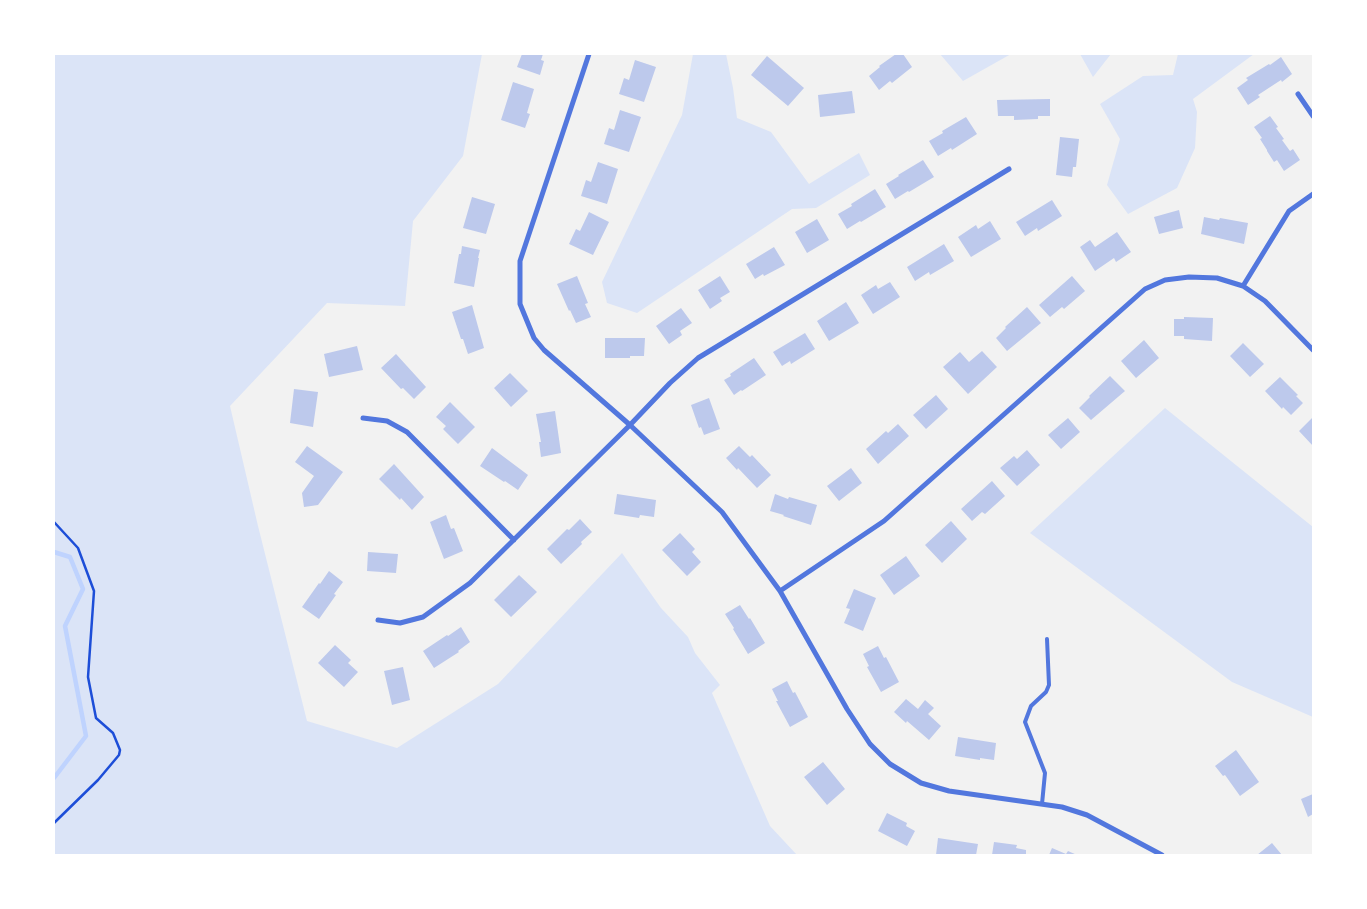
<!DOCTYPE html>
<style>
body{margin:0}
#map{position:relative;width:1367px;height:909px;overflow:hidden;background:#f2f2f2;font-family:"Varela Round",sans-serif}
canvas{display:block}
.frame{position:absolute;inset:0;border:55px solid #fff;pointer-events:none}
</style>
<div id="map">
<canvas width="1367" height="909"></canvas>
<div class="frame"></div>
</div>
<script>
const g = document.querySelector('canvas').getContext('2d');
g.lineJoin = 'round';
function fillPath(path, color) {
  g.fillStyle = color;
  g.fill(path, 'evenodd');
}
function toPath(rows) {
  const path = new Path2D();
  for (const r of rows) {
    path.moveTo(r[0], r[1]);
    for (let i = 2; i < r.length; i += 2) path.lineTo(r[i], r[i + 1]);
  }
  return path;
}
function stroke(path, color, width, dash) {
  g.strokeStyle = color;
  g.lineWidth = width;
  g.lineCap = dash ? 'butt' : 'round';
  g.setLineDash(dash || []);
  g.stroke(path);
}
fillPath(toPath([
 [54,54,482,54,463,156,413,221,405,306,327,303,230,406,258,526,307,721,397,748,498,684,622,553,661,608,688,637,695,653,720,685,712,693,770,826,797,855,54,855],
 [693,54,726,54,733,88,737,118,771,132,809,184,859,153,870,175,816,208,792,209,637,313,607,303,602,282,682,115],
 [940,54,1011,54,963,81],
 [1080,54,1111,54,1093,77],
 [1178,54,1254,54,1193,99,1197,112,1195,148,1177,188,1128,214,1107,185,1120,139,1100,104,1143,76,1173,75],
 [1165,408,1313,527,1313,717,1232,682,1030,533]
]), '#dbe4f7');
stroke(toPath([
 [54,552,70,557,83,589,65,626,86,736,54,778]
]), '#bfd3fe', 4.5);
fillPath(toPath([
 [522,54,543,54,541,60,544,61,540,75,517,67],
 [896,54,903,54,912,67,892,83,890,81,879,90,869,76,880,67,879,66],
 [767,56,804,88,788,106,751,75],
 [1281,57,1292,74,1282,82,1281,80,1258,95,1260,97,1248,105,1237,88,1248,80,1246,78,1269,64,1270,65],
 [635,60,656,67,644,102,619,94,624,78,629,80],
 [513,82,534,89,527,113,530,114,525,128,501,120],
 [852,91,855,113,820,117,818,95],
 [1050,99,1050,116,1038,116,1038,119,1014,120,1014,116,998,116,997,100],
 [620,110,641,117,629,152,604,144,609,128,614,130],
 [1270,116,1278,127,1276,128,1284,139,1282,140,1290,151,1293,149,1300,160,1284,171,1277,160,1274,162,1267,151,1267,150,1260,139,1262,138,1254,127],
 [966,117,977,134,952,150,951,148,938,156,929,141,943,133,942,131],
 [1060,137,1079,139,1076,167,1073,167,1072,177,1056,175],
 [923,160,934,177,909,192,908,191,895,199,886,184,899,176,898,175],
 [598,162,618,169,607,204,581,196,586,180,591,182],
 [875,189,886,207,861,222,860,221,847,229,838,214,852,206,851,204],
 [472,197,495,204,486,234,463,228],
 [1052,200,1062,216,1038,231,1037,228,1025,236,1016,222],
 [1179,210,1183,228,1159,234,1154,217],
 [589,212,609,222,593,255,569,244,576,229,580,231],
 [1204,217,1219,220,1220,218,1248,223,1244,244,1201,234],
 [817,219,829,240,807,253,795,232],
 [990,221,1001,239,971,257,958,237,976,225,978,229],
 [1117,232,1131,252,1116,262,1114,258,1095,271,1080,247,1090,240,1095,247],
 [944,244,954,261,930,275,929,272,915,281,907,267],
 [462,246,480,250,478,258,479,258,474,287,454,283,459,254,461,254],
 [774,247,785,265,764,276,763,274,755,279,746,264],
 [577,276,588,303,585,304,591,317,576,323,570,310,569,311,557,284],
 [720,276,730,292,720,298,722,301,710,309,698,290],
 [1072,276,1085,291,1064,309,1062,307,1050,317,1039,305],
 [890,282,900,297,873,314,861,295,876,285,878,289],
 [846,302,859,323,829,341,817,321],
 [472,305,484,348,468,354,463,339,461,339,452,312],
 [1027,307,1041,323,1007,351,996,338,1006,328,1005,327],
 [681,308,692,323,680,331,682,335,669,344,656,326],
 [1184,317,1213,318,1212,341,1184,339,1184,336,1174,336,1174,319,1184,319],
 [805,333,815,349,791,364,790,361,782,366,773,352],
 [605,338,645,338,644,356,630,356,630,358,605,358],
 [1144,340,1159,358,1136,378,1121,361],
 [1243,343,1264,364,1250,377,1230,356],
 [357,346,363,370,329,377,324,354],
 [982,351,997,367,968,394,943,367,960,352,969,362],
 [396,354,426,387,414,399,403,388,401,389,381,368],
 [754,358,766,375,742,391,741,390,734,395,724,380,731,376,730,374],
 [510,373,528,391,511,407,494,388],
 [1110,376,1125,391,1091,420,1079,408,1090,397,1089,396],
 [1280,377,1298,395,1296,396,1303,403,1291,415,1283,407,1282,409,1265,391],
 [294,389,318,392,313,427,290,423],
 [936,395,948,409,926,429,913,415],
 [709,398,720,429,704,435,701,427,699,428,691,405],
 [450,402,475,427,458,444,443,429,446,426,436,417],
 [555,411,561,453,541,457,539,442,541,442,536,414],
 [1313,417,1313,446,1299,431],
 [1068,418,1080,432,1061,449,1048,435],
 [898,424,909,436,878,464,866,449,886,431,888,433],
 [307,446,343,472,318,505,304,507,302,493,314,476,295,462],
 [739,446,750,457,752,455,771,475,757,488,738,468,737,470,726,458],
 [492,448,528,475,518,490,505,481,504,482,480,466],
 [1027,450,1040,465,1017,486,1000,468,1014,456,1017,459],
 [394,464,424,497,412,510,401,498,400,500,379,479],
 [851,468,862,483,839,501,827,486],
 [992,481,1005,496,985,514,982,512,972,521,961,509],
 [617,494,656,500,654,517,640,515,639,518,614,514],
 [775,494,788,499,789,497,817,505,811,525,783,516,784,515,770,511],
 [446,515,451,529,454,528,463,551,444,559,430,522],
 [580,519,592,532,581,542,582,544,561,564,547,549,567,529,569,530],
 [951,521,967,539,942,563,925,545],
 [680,533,695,549,692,552,701,562,687,576,662,550],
 [368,552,398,554,396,573,367,571],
 [906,556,920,576,894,595,880,575],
 [329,571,343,582,334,594,336,595,319,619,302,607,319,583,320,584],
 [519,575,537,592,511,617,494,600],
 [854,589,876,598,863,631,844,623,850,609,846,608],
 [740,605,749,619,750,618,765,643,748,654,733,629,734,628,725,614],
 [461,627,470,642,458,651,459,652,434,668,423,651,447,635,448,636],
 [335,645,351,660,348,663,358,672,344,687,318,663],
 [878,646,884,658,886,657,899,682,881,692,867,667,869,666,863,654],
 [403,667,410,700,392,705,384,671],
 [787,681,793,693,795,692,808,717,790,727,776,701,778,701,772,689],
 [906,699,918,709,925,700,934,708,928,714,941,726,929,740,907,721,906,723,894,712],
 [958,737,996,743,994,760,980,758,980,760,955,756],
 [1236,750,1259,782,1240,796,1225,775,1223,776,1215,766],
 [823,762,845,789,827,805,804,777],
 [1313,794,1313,814,1308,817,1301,799],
 [887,813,907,823,906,826,915,831,907,846,878,831],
 [938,838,978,844,976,855,936,855],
 [994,842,1017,845,1016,848,1026,850,1026,855,992,855],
 [1272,843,1282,855,1257,855],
 [1052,848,1066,854,1068,851,1077,855,1049,855]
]), '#bdc9ec');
stroke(toPath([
 [54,522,78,548,94,591,88,677,96,718,113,733,120,750,119,755,98,780,54,823]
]), '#1d4ed8', 2.5);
stroke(toPath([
 [1042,804,1045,773,1025,722,1031,706,1046,692,1049,685,1047,639]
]), '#5277de', 4);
stroke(toPath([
 [589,54,520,261,520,304,534,338,544,350,630,425,722,512,780,591,847,709,870,744,890,764,921,783,949,791,1062,807,1087,815,1162,855],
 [1298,94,1313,116],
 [1243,286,1289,211,1313,194],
 [363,418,387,421,407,432,514,540],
 [780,591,884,521,1145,289,1165,280,1189,277,1217,278,1243,286,1265,301,1313,350],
 [378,620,400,623,423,617,470,583,630,425,670,383,698,358,1009,169]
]), '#5277de', 5);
</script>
